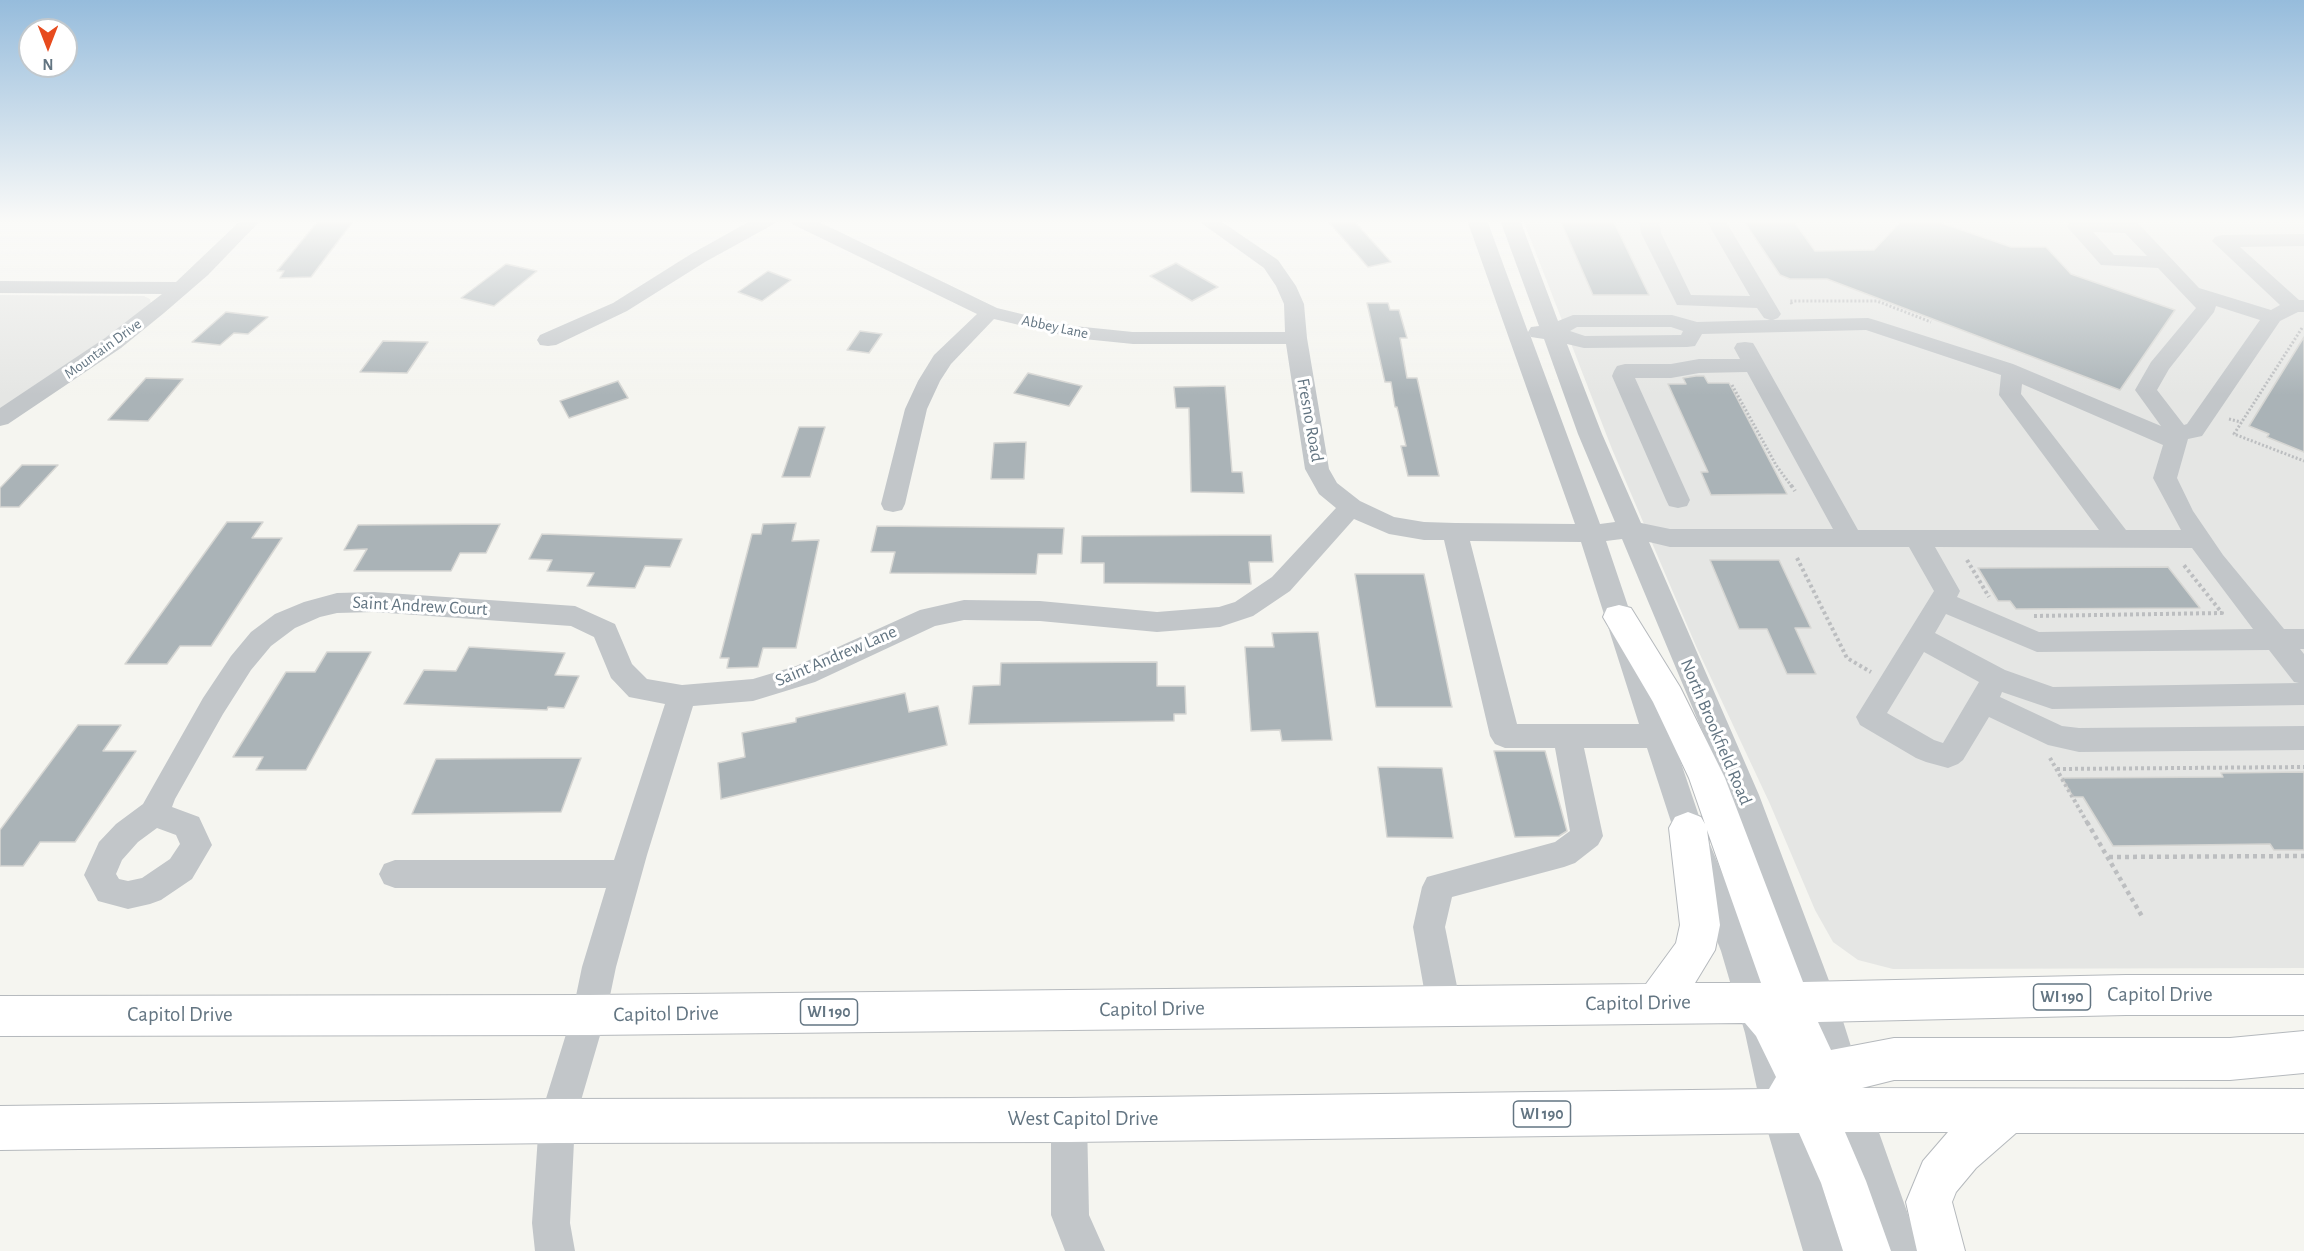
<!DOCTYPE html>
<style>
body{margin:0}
#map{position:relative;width:2304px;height:1251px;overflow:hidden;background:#f5f5f0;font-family:"Alegreya Sans",sans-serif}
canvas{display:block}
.north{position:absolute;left:18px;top:18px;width:60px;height:60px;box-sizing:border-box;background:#fff;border:2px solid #c1c8cd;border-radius:50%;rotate:180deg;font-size:16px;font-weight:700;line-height:24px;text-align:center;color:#637582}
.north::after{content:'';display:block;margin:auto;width:21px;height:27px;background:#e74b1e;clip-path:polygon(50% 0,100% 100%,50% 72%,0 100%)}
</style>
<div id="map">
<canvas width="2304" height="1251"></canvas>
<div class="north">N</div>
</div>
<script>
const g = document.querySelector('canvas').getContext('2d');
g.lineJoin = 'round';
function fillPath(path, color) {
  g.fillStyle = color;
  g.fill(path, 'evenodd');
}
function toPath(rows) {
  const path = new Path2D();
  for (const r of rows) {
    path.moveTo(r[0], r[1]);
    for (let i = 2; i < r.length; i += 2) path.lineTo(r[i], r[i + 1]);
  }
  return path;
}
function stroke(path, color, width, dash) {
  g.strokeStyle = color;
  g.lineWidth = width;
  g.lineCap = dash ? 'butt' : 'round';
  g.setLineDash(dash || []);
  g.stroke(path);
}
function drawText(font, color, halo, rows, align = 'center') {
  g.font = font + ' "Alegreya Sans",sans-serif';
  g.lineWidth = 6;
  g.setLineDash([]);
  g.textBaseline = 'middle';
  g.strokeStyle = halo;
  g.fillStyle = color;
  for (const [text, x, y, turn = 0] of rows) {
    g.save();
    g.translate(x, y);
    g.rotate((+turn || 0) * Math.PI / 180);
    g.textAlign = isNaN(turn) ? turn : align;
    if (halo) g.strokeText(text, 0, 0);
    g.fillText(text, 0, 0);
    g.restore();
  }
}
fillPath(toPath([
 [1523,220,2304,220,2304,968,1893,969,1858,960,1833,942,1815,910,1770,804,1696,646,1612,449],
 [0,295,144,296,150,299,151,303,149,307,0,413]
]), '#e5e6e4');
const building = toPath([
 [319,220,354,220,311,277,280,278,284,271,277,271,319,220],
 [1327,220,1353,220,1391,262,1368,267,1327,220],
 [1560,220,1613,220,1649,295,1593,295,1560,220],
 [1743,220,1793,220,1815,251,1874,250,1902,220,1933,220,2011,247,2046,247,2071,274,2175,310,2120,390,1827,279,1790,279,1780,275,1743,220],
 [1176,263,1218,287,1192,301,1150,276,1176,263],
 [506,264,537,271,494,306,461,298,506,264],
 [768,271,791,280,762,301,738,292,768,271],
 [1367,303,1388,303,1390,310,1399,310,1407,338,1400,338,1407,378,1417,378,1439,476,1408,476,1401,446,1406,446,1397,407,1395,407,1391,382,1385,382,1367,303],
 [226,312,268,317,248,334,234,333,220,345,192,342,226,312],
 [860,331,882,334,869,353,847,350,860,331],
 [2304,337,2304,452,2267,437,2269,434,2249,426,2304,337],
 [383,341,428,342,407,373,360,372,383,341],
 [1028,373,1082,386,1069,406,1014,393,1028,373],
 [1696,376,1704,376,1708,383,1729,383,1787,494,1711,495,1701,472,1708,472,1668,384,1686,384,1683,378,1696,376],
 [146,378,183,379,148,421,108,420,146,378],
 [618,381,628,398,569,418,560,401,618,381],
 [1225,386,1232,472,1242,472,1244,493,1191,492,1189,408,1176,408,1174,387,1225,386],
 [799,427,825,427,810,477,782,477,799,427],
 [1026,442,1024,479,991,479,994,443,1026,442],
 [22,465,58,465,19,507,0,507,0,488,22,465],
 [227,522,263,522,252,538,282,538,211,646,180,646,167,664,125,664,227,522],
 [796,523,792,541,819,540,796,648,763,648,758,667,727,668,729,658,720,658,752,534,761,534,763,524,796,523],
 [500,524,486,553,460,553,451,571,354,571,367,549,344,550,358,525,500,524],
 [877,526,1064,528,1062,554,1038,554,1036,574,890,573,895,552,871,552,877,526],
 [542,534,682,539,670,567,645,566,635,588,587,586,594,573,547,571,552,560,529,559,542,534],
 [1271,535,1273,562,1249,562,1251,584,1104,583,1104,563,1081,563,1082,536,1271,535],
 [1710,560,1779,560,1811,628,1795,628,1816,674,1787,674,1767,629,1739,629,1710,560],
 [2168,567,2200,608,2016,609,2010,601,1998,601,1978,568,2168,567],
 [1355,574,1424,574,1452,707,1376,707,1355,574],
 [1318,632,1332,740,1282,741,1280,730,1251,731,1245,647,1274,647,1272,633,1318,632],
 [469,647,565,653,555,675,579,676,564,708,548,707,547,710,404,704,424,670,456,671,469,647],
 [327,652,371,652,306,770,256,770,263,757,233,757,286,672,315,672,327,652],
 [1157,662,1157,686,1185,686,1186,714,1174,714,1174,721,969,724,973,686,1000,685,1001,663,1157,662],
 [905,693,909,712,938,706,947,745,721,799,718,763,745,757,742,733,796,722,796,718,905,693],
 [78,725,121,725,103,751,136,751,75,842,40,842,23,866,0,866,0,830,78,725],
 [1494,751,1545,751,1567,831,1559,836,1515,837,1494,751],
 [581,758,561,812,412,814,436,759,581,758],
 [1378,767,1442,768,1453,838,1387,837,1378,767],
 [2304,772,2304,850,2274,850,2270,844,2113,846,2083,797,2073,797,2062,778,2223,777,2221,773,2304,772]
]);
fillPath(building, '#aab3b7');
stroke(building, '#d6d6d3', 1.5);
const major = toPath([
 [1619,605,1631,608,1680,687,1725,778,1803,982,2126,975,2304,975,2304,1015,2126,1015,1818,1022,1831,1050,1894,1038,2230,1038,2304,1031,2304,1073,2230,1080,1894,1080,1862,1088,2304,1089,2304,1133,2016,1133,1976,1168,1956,1192,1952,1202,1965,1251,1917,1251,1906,1202,1923,1161,1948,1132,1845,1132,1866,1181,1891,1251,1843,1251,1821,1183,1799,1133,1069,1142,557,1143,0,1150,0,1106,557,1099,1069,1098,1769,1089,1776,1077,1756,1036,1745,1023,589,1035,0,1036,0,996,589,995,1646,984,1676,943,1680,925,1669,828,1675,817,1688,812,1701,817,1705,824,1689,778,1653,702,1603,617,1607,608,1619,605],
 [1707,830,1761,983,1695,983,1715,950,1720,925,1707,830]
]);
stroke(major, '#b5b9bd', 2);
stroke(toPath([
 [1792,304,1790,301,1877,301,1931,322],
 [2302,328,2234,434,2304,461],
 [1732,385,1776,465,1792,487],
 [2229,419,2241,422]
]), '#bcbec0', 3, [2, 2]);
stroke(toPath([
 [1791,485,1795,491],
 [1797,558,1847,658,1871,672],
 [1967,560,1989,597],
 [2034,616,2222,613,2183,564],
 [2050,758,2088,824],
 [2057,769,2304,767]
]), '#bcbec0', 4, [3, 3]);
stroke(toPath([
 [2087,822,2143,918],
 [2109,857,2304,856]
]), '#bcbec0', 4.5, [4, 4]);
fillPath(toPath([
 [241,220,261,220,208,275,164,313,121,348,8,424,0,426,0,408,105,338,162,294,0,293,0,281,176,282,241,220],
 [752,220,776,220,774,224,705,262,627,311,556,345,548,346,540,345,537,340,540,335,613,303,691,254,752,220],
 [790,220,815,220,997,308,1038,318,1074,326,1133,332,1285,332,1284,304,1276,286,1264,268,1197,220,1219,220,1278,260,1296,286,1304,304,1307,338,1329,469,1337,483,1360,501,1394,517,1424,522,1455,523,1575,524,1467,220,1487,220,1528,332,1531,327,1539,326,1500,220,1520,220,1558,321,1573,315,1672,315,1697,322,1770,320,1764,318,1757,308,1677,305,1641,233,1639,220,1659,220,1661,233,1691,295,1750,296,1706,220,1725,220,1781,314,1778,318,1773,320,1868,318,1875,320,2013,364,2161,426,2135,390,2151,362,2196,308,2158,268,2101,265,2070,230,2067,226,2070,222,2135,220,2199,288,2271,310,2280,305,2212,241,2215,237,2222,235,2304,234,2304,246,2240,247,2299,300,2304,300,2304,312,2298,312,2280,321,2202,436,2188,439,2177,478,2193,511,2223,555,2284,629,2304,629,2304,649,2300,649,2304,654,2304,705,2052,709,2002,692,2000,697,2062,726,2079,728,2304,726,2304,750,2079,752,2048,745,1989,717,1963,760,1958,764,1948,768,1926,762,1916,758,1860,725,1856,717,1934,591,1909,547,1670,547,1649,542,1759,795,1837,1002,1871,1110,1921,1251,1881,1251,1835,1110,1803,1002,1729,795,1622,539,1606,541,1703,828,1755,951,1779,1033,1798,1112,1843,1251,1803,1251,1762,1112,1745,1033,1721,951,1673,828,1647,748,1584,748,1603,836,1598,845,1575,863,1564,867,1452,897,1445,927,1461,1006,1456,1018,1444,1022,1432,1018,1427,1006,1413,927,1422,887,1427,877,1555,842,1570,831,1555,748,1505,748,1495,744,1490,736,1444,540,1424,540,1389,534,1354,519,1290,591,1253,616,1220,627,1157,632,1040,621,964,620,935,626,815,682,753,701,693,706,647,855,616,967,606,1015,575,1121,570,1223,575,1251,535,1251,532,1223,539,1121,572,1015,582,967,606,888,395,888,384,884,379,874,384,864,395,860,614,860,665,704,629,697,611,678,594,637,571,626,374,612,337,613,320,617,295,628,271,646,251,670,223,714,175,799,172,807,199,817,212,845,192,879,161,900,150,904,128,909,98,901,84,875,99,842,116,824,143,804,203,698,231,656,251,632,275,614,304,602,337,593,374,592,575,606,615,624,632,664,647,679,682,685,753,679,796,666,920,610,964,600,1040,601,1157,612,1219,607,1235,602,1272,577,1336,508,1319,494,1305,469,1286,344,1133,344,1074,338,994,319,951,364,940,381,927,409,905,504,902,510,893,512,884,510,881,504,905,409,918,381,934,355,977,314,792,224,790,220],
 [2093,232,2125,233,2147,256,2114,255,2093,232],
 [2216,306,2260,320,2187,424,2184,425,2157,390,2169,369,2214,312,2216,306],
 [1577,327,1671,327,1683,331,1681,335,1585,336,1570,331,1577,327],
 [1866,330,2001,375,1999,395,2099,530,1858,530,1756,348,1753,343,1745,342,1737,343,1734,348,1740,359,1699,359,1671,364,1625,364,1617,366,1614,371,1612,376,1666,500,1669,506,1678,508,1687,506,1690,500,1635,378,1671,378,1699,373,1747,372,1833,529,1670,529,1641,523,1602,434,1567,344,1584,348,1687,347,1695,346,1702,334,1866,330],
 [1529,332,1531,337,1544,339,1578,434,1615,522,1600,524,1529,332],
 [2022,384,2163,445,2153,478,2181,530,2126,530,2021,394,2022,384],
 [1470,541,1581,542,1639,724,1517,724,1470,541],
 [1935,547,2192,548,2253,629,2039,632,1957,597,1960,591,1935,547],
 [1946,614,2037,652,2269,650,2294,682,2299,683,2053,687,2005,670,1935,633,1946,614],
 [1924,652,1979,682,1943,743,1934,740,1887,713,1924,652],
 [157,828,176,835,180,844,170,859,142,878,128,881,119,879,116,874,122,860,138,842,157,828],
 [1069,1102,1082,1107,1087,1120,1089,1215,1105,1251,1065,1251,1051,1215,1051,1120,1056,1107,1069,1102]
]), '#c2c6c9');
fillPath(major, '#fff');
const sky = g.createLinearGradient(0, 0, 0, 395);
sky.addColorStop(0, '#96bcdc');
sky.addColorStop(0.56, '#fafaf8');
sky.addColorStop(1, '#fafaf800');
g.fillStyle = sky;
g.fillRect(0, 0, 2304, 395);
drawText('15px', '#637582', '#fff', [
 ["Abbey Lane",1055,327,12],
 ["Mountain Drive",103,349,-36]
]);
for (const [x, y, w] of [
 [2062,997,57],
 [829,1012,57],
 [1542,1114,57]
]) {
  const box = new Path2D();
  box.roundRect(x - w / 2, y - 13, w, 26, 4.5);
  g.fillStyle = '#fff';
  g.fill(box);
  stroke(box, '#637582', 1.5);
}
drawText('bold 16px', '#637582', null, [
 ["WI 190",2062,997],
 ["WI 190",829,1012],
 ["WI 190",1542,1114]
]);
drawText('18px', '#637582', '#fff', [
 ["Fresno Road",1310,420,80],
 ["Saint Andrew Court",420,606,3],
 ["Saint Andrew Lane",836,656,-23],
 ["North Brookfield Road",1716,732,67]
]);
drawText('21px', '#637582', '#fff', [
 ["Capitol Drive",2160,995],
 ["Capitol Drive",1638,1003,-1],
 ["Capitol Drive",1152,1009,-1],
 ["Capitol Drive",666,1014,-1],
 ["Capitol Drive",180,1015],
 ["West Capitol Drive",1083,1119]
]);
</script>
